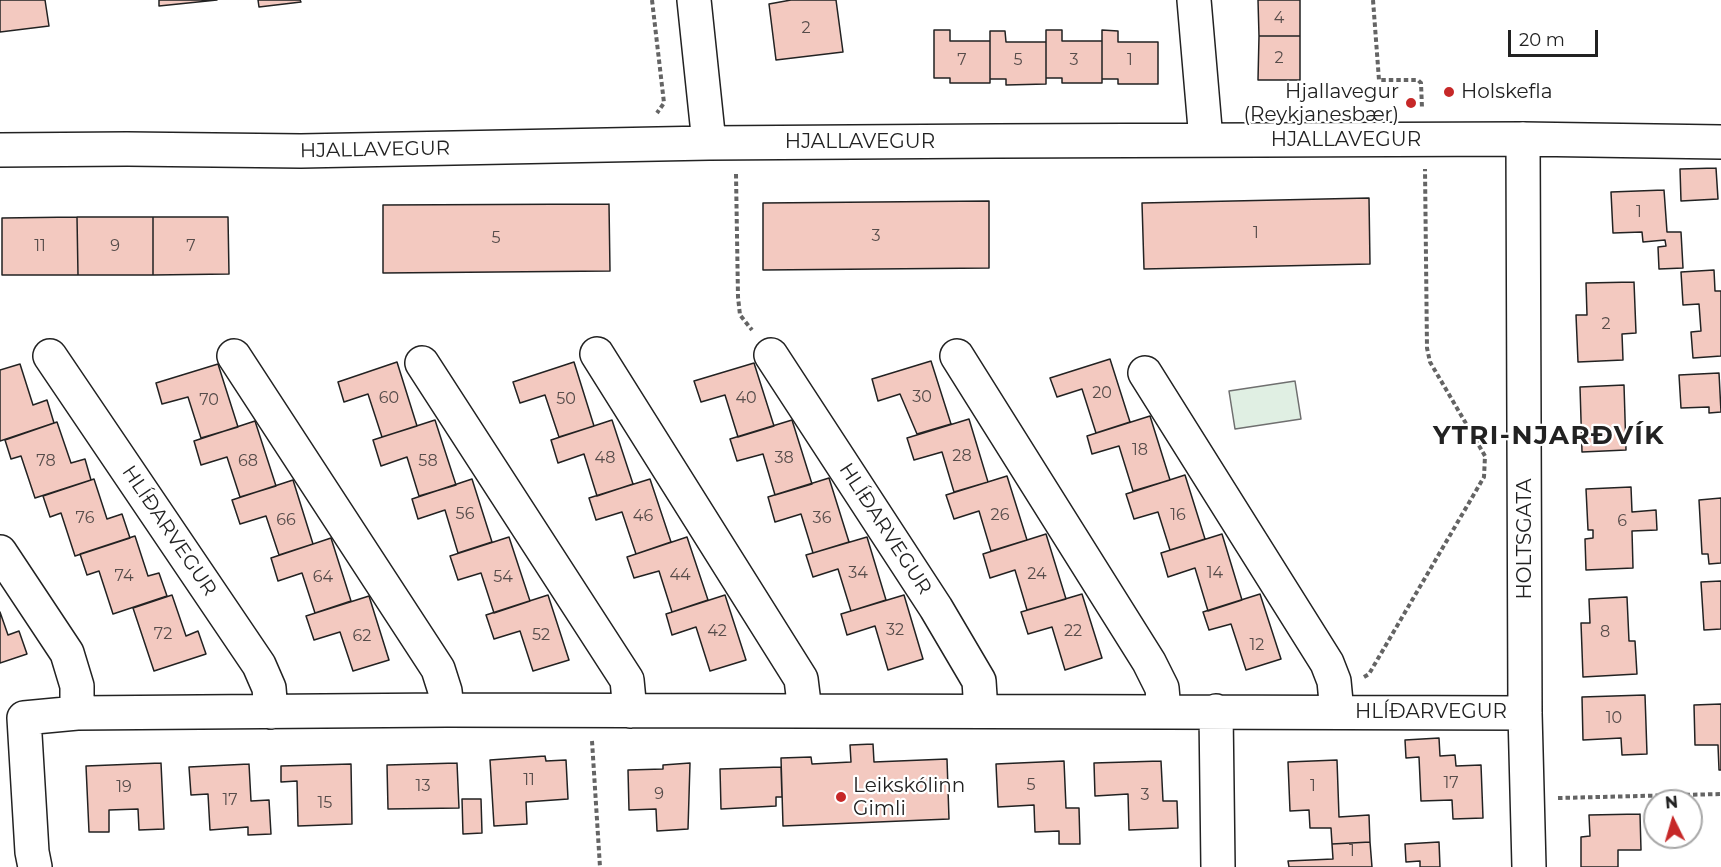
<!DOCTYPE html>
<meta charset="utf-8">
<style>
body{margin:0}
#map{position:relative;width:1721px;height:867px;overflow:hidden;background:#fff;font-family:Montserrat,sans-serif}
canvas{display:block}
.north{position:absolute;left:1643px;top:789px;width:60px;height:60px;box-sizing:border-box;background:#fff;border:2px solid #a7a7a7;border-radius:50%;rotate:355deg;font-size:16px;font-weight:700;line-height:24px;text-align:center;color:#222}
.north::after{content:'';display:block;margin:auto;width:21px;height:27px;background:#c62828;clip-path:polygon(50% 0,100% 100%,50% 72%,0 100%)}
.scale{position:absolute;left:1508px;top:30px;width:90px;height:27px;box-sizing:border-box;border:3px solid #222;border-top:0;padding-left:8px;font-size:18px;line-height:21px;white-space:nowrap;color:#222;-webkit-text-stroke:4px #fff;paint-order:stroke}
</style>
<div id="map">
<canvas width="1721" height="867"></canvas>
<div class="north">N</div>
<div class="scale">20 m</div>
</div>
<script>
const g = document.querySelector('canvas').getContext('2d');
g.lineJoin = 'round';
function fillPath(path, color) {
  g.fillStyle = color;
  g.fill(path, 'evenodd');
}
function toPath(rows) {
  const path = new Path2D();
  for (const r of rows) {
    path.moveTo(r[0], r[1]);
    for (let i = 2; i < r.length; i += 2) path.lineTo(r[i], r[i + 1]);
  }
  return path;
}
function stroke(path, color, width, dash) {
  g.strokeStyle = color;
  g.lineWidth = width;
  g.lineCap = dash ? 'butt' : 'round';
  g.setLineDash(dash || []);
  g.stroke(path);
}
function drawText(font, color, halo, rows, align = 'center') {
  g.font = font + ' Montserrat,sans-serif';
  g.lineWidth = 4.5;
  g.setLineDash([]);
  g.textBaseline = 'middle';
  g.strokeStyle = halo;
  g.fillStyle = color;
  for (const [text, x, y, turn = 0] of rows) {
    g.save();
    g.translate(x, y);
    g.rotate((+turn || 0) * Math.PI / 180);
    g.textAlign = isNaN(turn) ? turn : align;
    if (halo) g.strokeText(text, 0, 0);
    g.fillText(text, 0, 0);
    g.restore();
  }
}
const green = toPath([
 [1295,381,1301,419,1235,429,1229,391,1295,381]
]);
fillPath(green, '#e0efe3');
stroke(green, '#6f6f6f', 1.5);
const building = toPath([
 [0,0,45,0,49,26,0,32,0,0],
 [159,0,217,0,159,6,159,0],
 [258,0,300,0,301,2,259,7,258,0],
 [791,0,836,0,843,52,776,60,769,4,791,0],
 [1258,0,1300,0,1300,36,1259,36,1258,0],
 [934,30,950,30,950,41,990,41,990,83,950,83,950,78,934,78,934,30],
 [1046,30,1062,30,1062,41,1102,41,1102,83,1062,83,1062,78,1046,78,1046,30],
 [1102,30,1118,31,1118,42,1158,42,1158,84,1118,84,1118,79,1102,79,1102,30],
 [990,31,1005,31,1006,42,1046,42,1046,84,1006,85,1006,79,990,79,990,31],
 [1259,36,1300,36,1300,80,1258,80,1259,36],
 [1716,168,1718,199,1681,201,1680,169,1716,168],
 [1664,190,1667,232,1681,232,1683,268,1659,269,1658,247,1666,246,1665,240,1643,242,1642,232,1613,233,1611,192,1664,190],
 [1369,198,1370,264,1144,269,1142,203,1369,198],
 [989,201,989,268,763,270,763,203,989,201],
 [609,204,610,271,383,273,383,205,609,204],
 [77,217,78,275,2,275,2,218,77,217],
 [77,217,153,217,153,275,78,275,77,217],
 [153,217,228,217,229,274,153,275,153,217],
 [1714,270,1715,291,1721,291,1721,356,1693,358,1691,332,1701,331,1699,304,1683,305,1681,272,1714,270],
 [1634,282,1636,333,1622,334,1623,360,1578,362,1576,315,1587,315,1586,283,1634,282],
 [1110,359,1130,422,1096,433,1082,389,1057,397,1050,378,1110,359],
 [931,361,951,424,917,434,900,394,878,401,872,379,931,361],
 [397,362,417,426,382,437,368,394,344,402,338,382,397,362],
 [574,362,594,426,559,437,545,395,520,403,513,382,574,362],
 [754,363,774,426,738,437,725,395,701,402,694,381,754,363],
 [20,364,33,405,47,400,54,423,0,441,0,370,20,364],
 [218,364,238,427,201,438,188,397,162,404,156,383,218,364],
 [1719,373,1721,412,1709,413,1709,407,1681,408,1679,375,1719,373],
 [1624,385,1626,450,1582,452,1580,387,1624,385],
 [1150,416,1170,480,1133,491,1119,446,1092,454,1087,436,1150,416],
 [969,419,988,482,954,492,942,452,914,460,907,438,969,419],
 [435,420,456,485,419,496,407,457,381,466,373,440,435,420],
 [612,420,633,484,597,496,584,454,558,463,551,440,612,420],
 [792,420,812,484,775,495,763,454,737,461,730,439,792,420],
 [255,421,276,486,240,497,227,457,201,465,194,441,255,421],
 [57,422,71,463,85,459,91,480,35,498,21,456,11,459,5,440,57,422],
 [1185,475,1205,539,1170,550,1158,512,1134,519,1126,494,1185,475],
 [1007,476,1027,540,991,551,979,511,954,519,946,495,1007,476],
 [829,478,849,542,813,553,801,514,775,522,768,497,829,478],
 [94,479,107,519,122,514,130,538,75,556,61,513,50,517,43,496,94,479],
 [472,479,492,542,458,553,445,510,418,519,412,499,472,479],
 [650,479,671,542,636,554,622,512,596,520,589,498,650,479],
 [293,480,313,544,279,555,266,516,240,524,232,500,293,480],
 [1631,487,1632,512,1656,510,1657,530,1632,531,1633,568,1586,570,1585,539,1593,538,1593,530,1588,530,1586,489,1631,487],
 [1721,498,1721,563,1709,564,1708,554,1702,554,1699,500,1721,498],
 [1046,534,1066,599,1027,610,1015,570,990,578,983,554,1046,534],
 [1222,534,1242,600,1208,611,1195,568,1168,577,1161,553,1222,534],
 [135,536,148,576,159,573,167,596,113,614,99,571,87,575,80,554,135,536],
 [509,537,530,601,494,613,481,573,458,580,450,556,509,537],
 [687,537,708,600,672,612,659,571,634,578,627,557,687,537],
 [867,537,886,600,851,611,838,569,813,577,806,555,867,537],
 [331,538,351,601,315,613,302,573,278,581,271,558,331,538],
 [1721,581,1721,629,1704,630,1701,582,1721,581],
 [1082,594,1102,658,1065,670,1052,627,1028,634,1021,612,1082,594],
 [1260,594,1281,659,1246,670,1231,624,1209,630,1203,612,1260,594],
 [172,595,186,636,198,631,206,654,154,671,133,608,172,595],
 [548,595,569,660,533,671,520,631,494,639,486,615,548,595],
 [725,595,746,660,710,671,696,627,672,635,666,614,725,595],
 [904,595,923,659,888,670,875,626,847,635,841,614,904,595],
 [369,596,389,660,353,671,340,632,314,640,306,616,369,596],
 [1627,597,1629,641,1635,641,1637,674,1583,677,1581,623,1590,623,1589,599,1627,597],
 [0,612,8,635,19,631,27,654,0,663,0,612],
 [1645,695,1647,754,1622,755,1621,738,1583,740,1582,697,1645,695],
 [1721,704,1721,770,1719,770,1718,745,1695,745,1694,705,1721,704],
 [1439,738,1440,756,1455,755,1456,766,1481,765,1483,818,1453,819,1452,800,1421,801,1419,757,1406,758,1405,740,1439,738],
 [873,744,874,762,947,759,949,819,783,826,781,758,811,757,812,764,851,762,850,745,873,744],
 [545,756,546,761,566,760,568,799,526,802,527,824,494,826,490,760,545,756],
 [1337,760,1339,817,1369,815,1370,842,1332,844,1331,828,1310,828,1309,810,1290,811,1288,762,1337,760],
 [1064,761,1066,808,1079,808,1080,844,1059,844,1059,831,1035,832,1034,805,998,807,996,764,1064,761],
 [1161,761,1163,801,1177,801,1178,828,1129,830,1128,794,1095,796,1094,763,1161,761],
 [161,763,164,829,139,830,138,809,109,810,109,832,89,832,86,766,161,763],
 [457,763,459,808,388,809,387,765,457,763],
 [690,763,688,829,657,831,656,809,629,810,628,770,663,769,663,765,690,763],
 [249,764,251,801,269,800,271,834,248,835,248,827,210,830,208,794,191,795,189,767,249,764],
 [351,764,352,824,298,826,297,781,281,782,281,766,351,764],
 [781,767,782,797,776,797,776,806,721,809,720,769,781,767],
 [462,799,481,799,482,833,463,834,462,799],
 [1640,814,1641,850,1618,850,1618,867,1581,867,1581,837,1590,836,1589,815,1640,814],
 [1370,842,1372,867,1289,867,1288,861,1333,859,1332,844,1370,842],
 [1439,842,1440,867,1420,867,1420,861,1406,862,1405,844,1439,842]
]);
fillPath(building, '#f3c9c0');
stroke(building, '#222', 1.5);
const minor = toPath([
 [694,0,709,143],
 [1194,0,1206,140],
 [1523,139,1525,713,1529,867],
 [0,150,127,149,301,151,709,143,996,141,1523,139,1721,142],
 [597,354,801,679,805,711],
 [771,355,936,608,979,681,981,711],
 [50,356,259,665,269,688,271,712],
 [234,356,438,669,445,691,447,710],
 [957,356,1149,662,1162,688,1164,711],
 [422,363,627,680,630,711],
 [1145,373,1327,663,1334,681,1337,712],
 [0,552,67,653,77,686,77,713],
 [1216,711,1218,867],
 [35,867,32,852,24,718,77,713,447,710,1525,713]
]);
stroke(minor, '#222', 36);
stroke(toPath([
 [652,0,664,103,657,113],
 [1373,0,1379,80,1418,80,1421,83,1422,108],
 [736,174,738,297,740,315,752,330],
 [1364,677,1369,674,1484,477,1485,456,1430,362,1427,348,1425,169],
 [592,741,600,867],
 [1558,798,1721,794]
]), '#646464', 4, [4.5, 3]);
stroke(minor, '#fff', 33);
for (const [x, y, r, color] of [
 [1449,92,6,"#c62828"],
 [1411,103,6,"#c62828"],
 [841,797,6,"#c62828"]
]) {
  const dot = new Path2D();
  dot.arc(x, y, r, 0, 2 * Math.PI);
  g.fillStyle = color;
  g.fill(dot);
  stroke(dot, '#fff', 2);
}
drawText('16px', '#564c4a', null, [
 ["4",1279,18],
 ["2",806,28],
 ["2",1279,58],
 ["7",962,60],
 ["5",1018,60],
 ["3",1074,60],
 ["1",1130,60],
 ["1",1639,212],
 ["1",1256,233],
 ["3",876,236],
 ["5",496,238],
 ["11",40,246],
 ["9",115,246],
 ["7",191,246],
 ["2",1606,324],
 ["20",1102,393],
 ["30",922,397],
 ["60",389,398],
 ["40",746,398],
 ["50",566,399],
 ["70",209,400],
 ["18",1140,450],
 ["28",962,456],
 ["48",605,458],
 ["38",784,458],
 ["78",46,461],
 ["68",248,461],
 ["58",428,461],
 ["56",465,514],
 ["26",1000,515],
 ["16",1178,515],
 ["46",643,516],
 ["76",85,518],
 ["36",822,518],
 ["66",286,520],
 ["6",1622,521],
 ["34",858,573],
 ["14",1215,573],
 ["24",1037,574],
 ["44",680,575],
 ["74",124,576],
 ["64",323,577],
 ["54",503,577],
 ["32",895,630],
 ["42",717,631],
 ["22",1073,631],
 ["8",1605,632],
 ["72",163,634],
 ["52",541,635],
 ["62",362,636],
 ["12",1257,645],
 ["10",1614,718],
 ["11",529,780],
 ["17",1451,783],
 ["5",1031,785],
 ["13",423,786],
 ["1",1313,786],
 ["19",124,787],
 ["9",659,794],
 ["3",1145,795],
 ["17",230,800],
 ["15",325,803],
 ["1",1352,851]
]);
drawText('20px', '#222', '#fff', [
 ["Hjallavegur",1399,92,"right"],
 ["(Reykjanesbær)",1399,115,"right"],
 ["Holskefla",1461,92],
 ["Leikskólinn",853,786],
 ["Gimli",853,809]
], 'left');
drawText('20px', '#222', '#fff', [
 ["HJALLAVEGUR",1346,140],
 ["HJALLAVEGUR",860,142],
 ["HJALLAVEGUR",375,150,-1],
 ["HLÍÐARVEGUR",885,529,57],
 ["HLÍÐARVEGUR",169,531,56],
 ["HOLTSGATA",1525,539,-90],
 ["HLÍÐARVEGUR",1431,712]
]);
g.letterSpacing = '1.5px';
drawText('bold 26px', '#222', '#fff', [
 ["YTRI-NJARÐVÍK",1549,436]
]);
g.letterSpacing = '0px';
</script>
